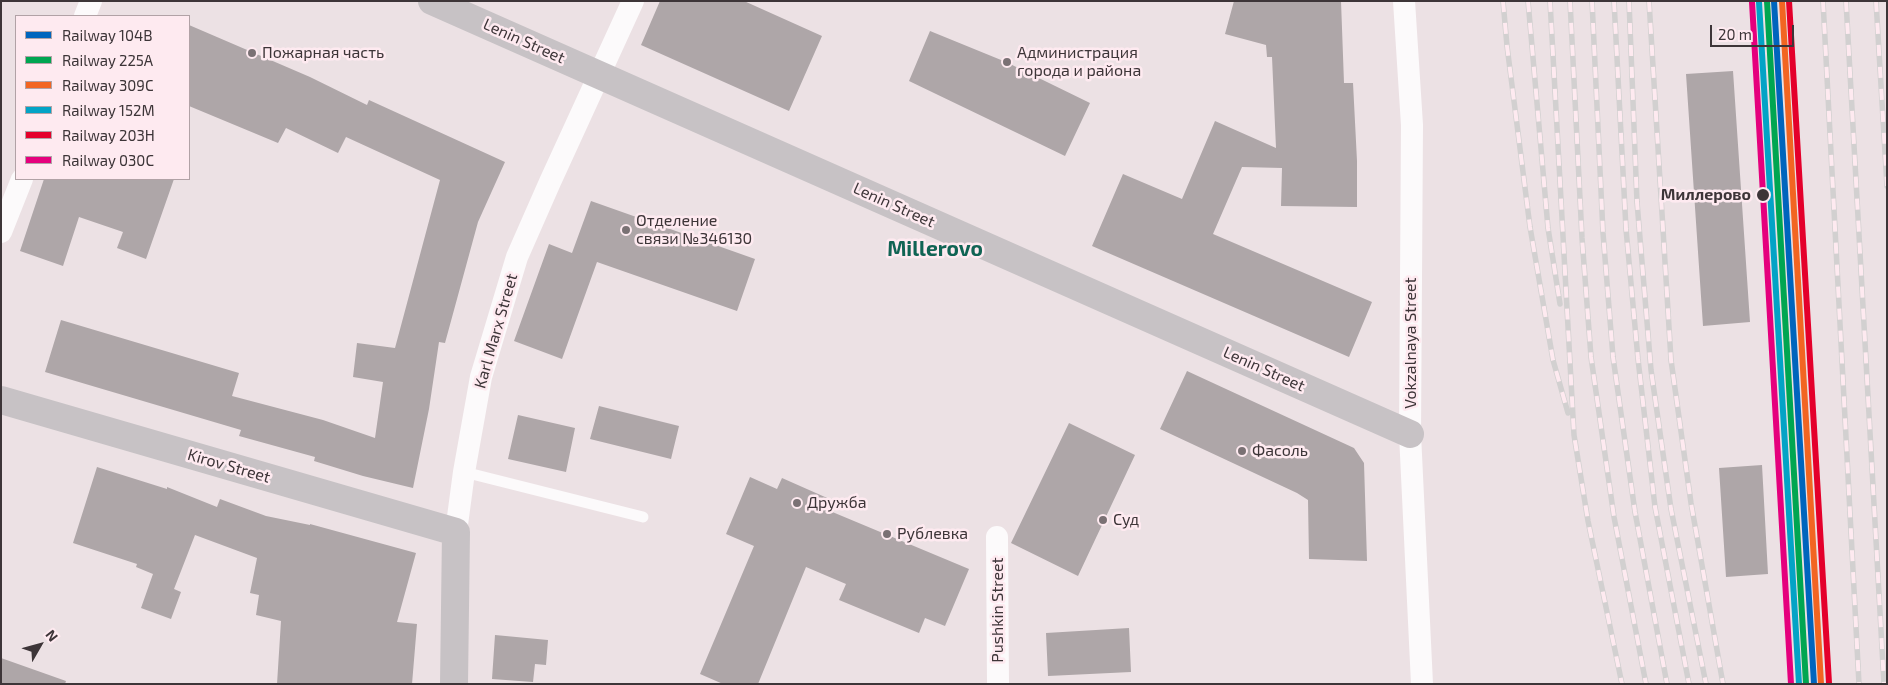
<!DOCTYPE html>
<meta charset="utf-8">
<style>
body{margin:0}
#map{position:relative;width:1888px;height:685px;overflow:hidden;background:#ece1e4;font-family:"Exo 2",sans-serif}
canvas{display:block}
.frame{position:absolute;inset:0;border:2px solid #3d3538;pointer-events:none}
.legend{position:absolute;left:15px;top:15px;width:175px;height:165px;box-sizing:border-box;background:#feeaf0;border:1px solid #b1a2a6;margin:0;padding:6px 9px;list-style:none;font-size:15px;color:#3d3538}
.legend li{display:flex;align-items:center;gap:10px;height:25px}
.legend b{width:25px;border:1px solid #b1a2a6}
.north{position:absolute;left:15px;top:620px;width:50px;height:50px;-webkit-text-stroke:4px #feeaf0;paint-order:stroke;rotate:52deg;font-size:14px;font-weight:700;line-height:20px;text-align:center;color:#3d3538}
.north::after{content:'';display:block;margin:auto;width:18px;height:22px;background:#3d3538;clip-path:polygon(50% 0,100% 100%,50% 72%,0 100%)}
.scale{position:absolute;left:1710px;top:25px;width:84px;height:22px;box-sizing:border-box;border:2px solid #3d3538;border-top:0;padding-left:6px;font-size:15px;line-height:18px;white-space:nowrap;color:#3d3538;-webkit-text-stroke:4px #feeaf0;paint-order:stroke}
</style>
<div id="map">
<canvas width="1888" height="685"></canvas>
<div class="frame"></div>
<ul class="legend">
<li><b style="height:6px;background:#0065bd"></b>Railway 104В</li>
<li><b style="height:6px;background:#00a651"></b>Railway 225А</li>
<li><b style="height:6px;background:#f26522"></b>Railway 309С</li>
<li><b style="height:6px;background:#03a3c6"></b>Railway 152М</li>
<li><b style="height:6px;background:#e4002b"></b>Railway 203Н</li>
<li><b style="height:6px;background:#e5007d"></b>Railway 030C</li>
</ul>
<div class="north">N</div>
<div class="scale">20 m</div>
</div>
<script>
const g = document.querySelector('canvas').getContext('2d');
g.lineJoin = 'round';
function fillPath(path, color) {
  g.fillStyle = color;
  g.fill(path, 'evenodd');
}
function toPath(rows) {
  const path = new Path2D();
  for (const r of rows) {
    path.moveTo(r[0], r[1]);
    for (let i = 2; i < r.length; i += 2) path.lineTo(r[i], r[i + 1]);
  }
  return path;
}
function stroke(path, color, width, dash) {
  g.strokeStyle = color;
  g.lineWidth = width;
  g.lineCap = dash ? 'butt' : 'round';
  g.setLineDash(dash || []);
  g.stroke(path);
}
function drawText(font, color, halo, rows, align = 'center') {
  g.font = font + ' "Exo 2",sans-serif';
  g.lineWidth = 5;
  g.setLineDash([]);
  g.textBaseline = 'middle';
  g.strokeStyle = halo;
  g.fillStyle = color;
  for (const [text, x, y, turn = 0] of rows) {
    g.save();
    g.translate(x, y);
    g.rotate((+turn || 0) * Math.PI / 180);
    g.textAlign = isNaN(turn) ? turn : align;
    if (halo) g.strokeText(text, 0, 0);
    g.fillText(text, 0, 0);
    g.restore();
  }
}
fillPath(toPath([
 [660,1,744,1,822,36,789,111,641,45],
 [1234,1,1341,1,1344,83,1353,83,1357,161,1357,207,1281,206,1282,168,1242,167,1213,234,1372,302,1349,357,1092,246,1123,174,1182,199,1215,121,1276,148,1272,57,1267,57,1266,45,1225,34],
 [189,25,310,77,367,105,369,100,505,162,478,222,445,343,439,342,429,409,413,488,363,476,314,461,315,457,239,436,241,430,45,372,61,320,239,373,232,396,323,420,375,438,383,382,353,377,357,343,395,348,440,180,346,137,338,153,286,128,278,143,189,106],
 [930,31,1006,62,1090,103,1065,156,909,81],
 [1733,71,1750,322,1703,326,1686,74],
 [44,179,174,179,146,259,117,248,123,232,79,217,63,266,20,251],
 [591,201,755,259,737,311,597,262,562,359,514,341,549,244,572,253],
 [1187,371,1354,448,1364,463,1367,561,1309,559,1308,500,1297,493,1160,429],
 [599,406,679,426,671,459,590,439],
 [518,415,575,428,566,472,508,459],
 [1069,423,1135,455,1078,576,1011,543],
 [1762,465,1768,574,1726,577,1719,468],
 [97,467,167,489,167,487,217,507,220,499,266,516,310,525,310,524,416,553,397,622,417,624,412,684,277,684,281,621,256,615,259,595,250,593,257,558,195,535,174,589,181,592,171,619,141,608,153,574,136,567,137,564,73,543],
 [750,477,777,489,782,478,834,501,830,511,969,569,945,626,925,618,919,633,839,600,846,584,806,567,758,684,723,684,700,674,754,546,726,534],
 [1129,628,1131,672,1048,676,1046,633],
 [495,635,548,640,546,665,535,664,533,682,492,679],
 [1,658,66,681,65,684,1,684]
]), '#aea6a8');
stroke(toPath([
 [464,472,643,517]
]), '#fcfafb', 11);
stroke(toPath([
 [1404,1,1412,125,1410,434,1422,684],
 [85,16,91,1],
 [1,232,22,179],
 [456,532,464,472,481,377,517,257,550,182,633,1],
 [997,537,998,684]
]), '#fcfafb', 22);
stroke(toPath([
 [432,1,1410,434],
 [1,400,456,532,454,684]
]), '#c7c2c5', 28);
const rail = toPath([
 [1503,1,1507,46,1530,227,1553,360,1568,413],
 [1528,1,1548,228,1560,304],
 [1550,1,1574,435,1588,521,1622,684],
 [1570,1,1582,238,1591,357,1614,517,1646,684],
 [1592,1,1603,233,1613,357,1635,512,1667,684],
 [1614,1,1626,229,1638,359,1655,507,1689,684],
 [1629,1,1637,202,1651,370,1671,509,1706,684],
 [1649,1,1671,360,1691,503,1723,684],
 [1823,1,1859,684],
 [1846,1,1884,684],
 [1876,1,1887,186]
]);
stroke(rail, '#d2d0d0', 5.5);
stroke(rail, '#feeaf0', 4, [11]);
stroke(toPath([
 [1774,1,1814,684]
]), '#0065bd', 6);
stroke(toPath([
 [1767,1,1806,684]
]), '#00a651', 6);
stroke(toPath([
 [1782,1,1821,684]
]), '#f26522', 6);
stroke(toPath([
 [1759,2,1799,684]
]), '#03a3c6', 6);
stroke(toPath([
 [1789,1,1829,683]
]), '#e4002b', 6);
stroke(toPath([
 [1752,2,1791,684]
]), '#e5007d', 6);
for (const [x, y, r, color] of [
 [252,53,5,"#7a7174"],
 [1007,62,5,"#7a7174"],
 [1763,195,7,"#3d3538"],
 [626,230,5,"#7a7174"],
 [1242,451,5,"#7a7174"],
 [797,503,5,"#7a7174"],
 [1103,520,5,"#7a7174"],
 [887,534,5,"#7a7174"]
]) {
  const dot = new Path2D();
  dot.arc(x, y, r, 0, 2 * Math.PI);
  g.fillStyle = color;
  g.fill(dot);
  stroke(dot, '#feeaf0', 2);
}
drawText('16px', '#3d3538', '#feeaf0', [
 ["Lenin Street",524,41,24],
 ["Lenin Street",894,205,24],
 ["Karl Marx Street",496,331,-74],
 ["Vokzalnaya Street",1411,343,-90],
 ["Lenin Street",1264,369,24],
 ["Kirov Street",229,466,16],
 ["Pushkin Street",998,610,-90]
]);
drawText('16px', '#3d3538', '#feeaf0', [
 ["Пожарная часть",262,53],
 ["Администрация",1017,53],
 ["города и района",1017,71],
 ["Отделение",636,221],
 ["связи №346130",636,239],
 ["Фасоль",1252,451],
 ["Дружба",807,503],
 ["Суд",1113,520],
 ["Рублевка",897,534]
], 'left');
drawText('bold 16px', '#3d3538', '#feeaf0', [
 ["Миллерово",1751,195]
], 'right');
drawText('bold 21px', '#116454', '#feeaf0', [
 ["Millerovo",935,249]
]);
</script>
